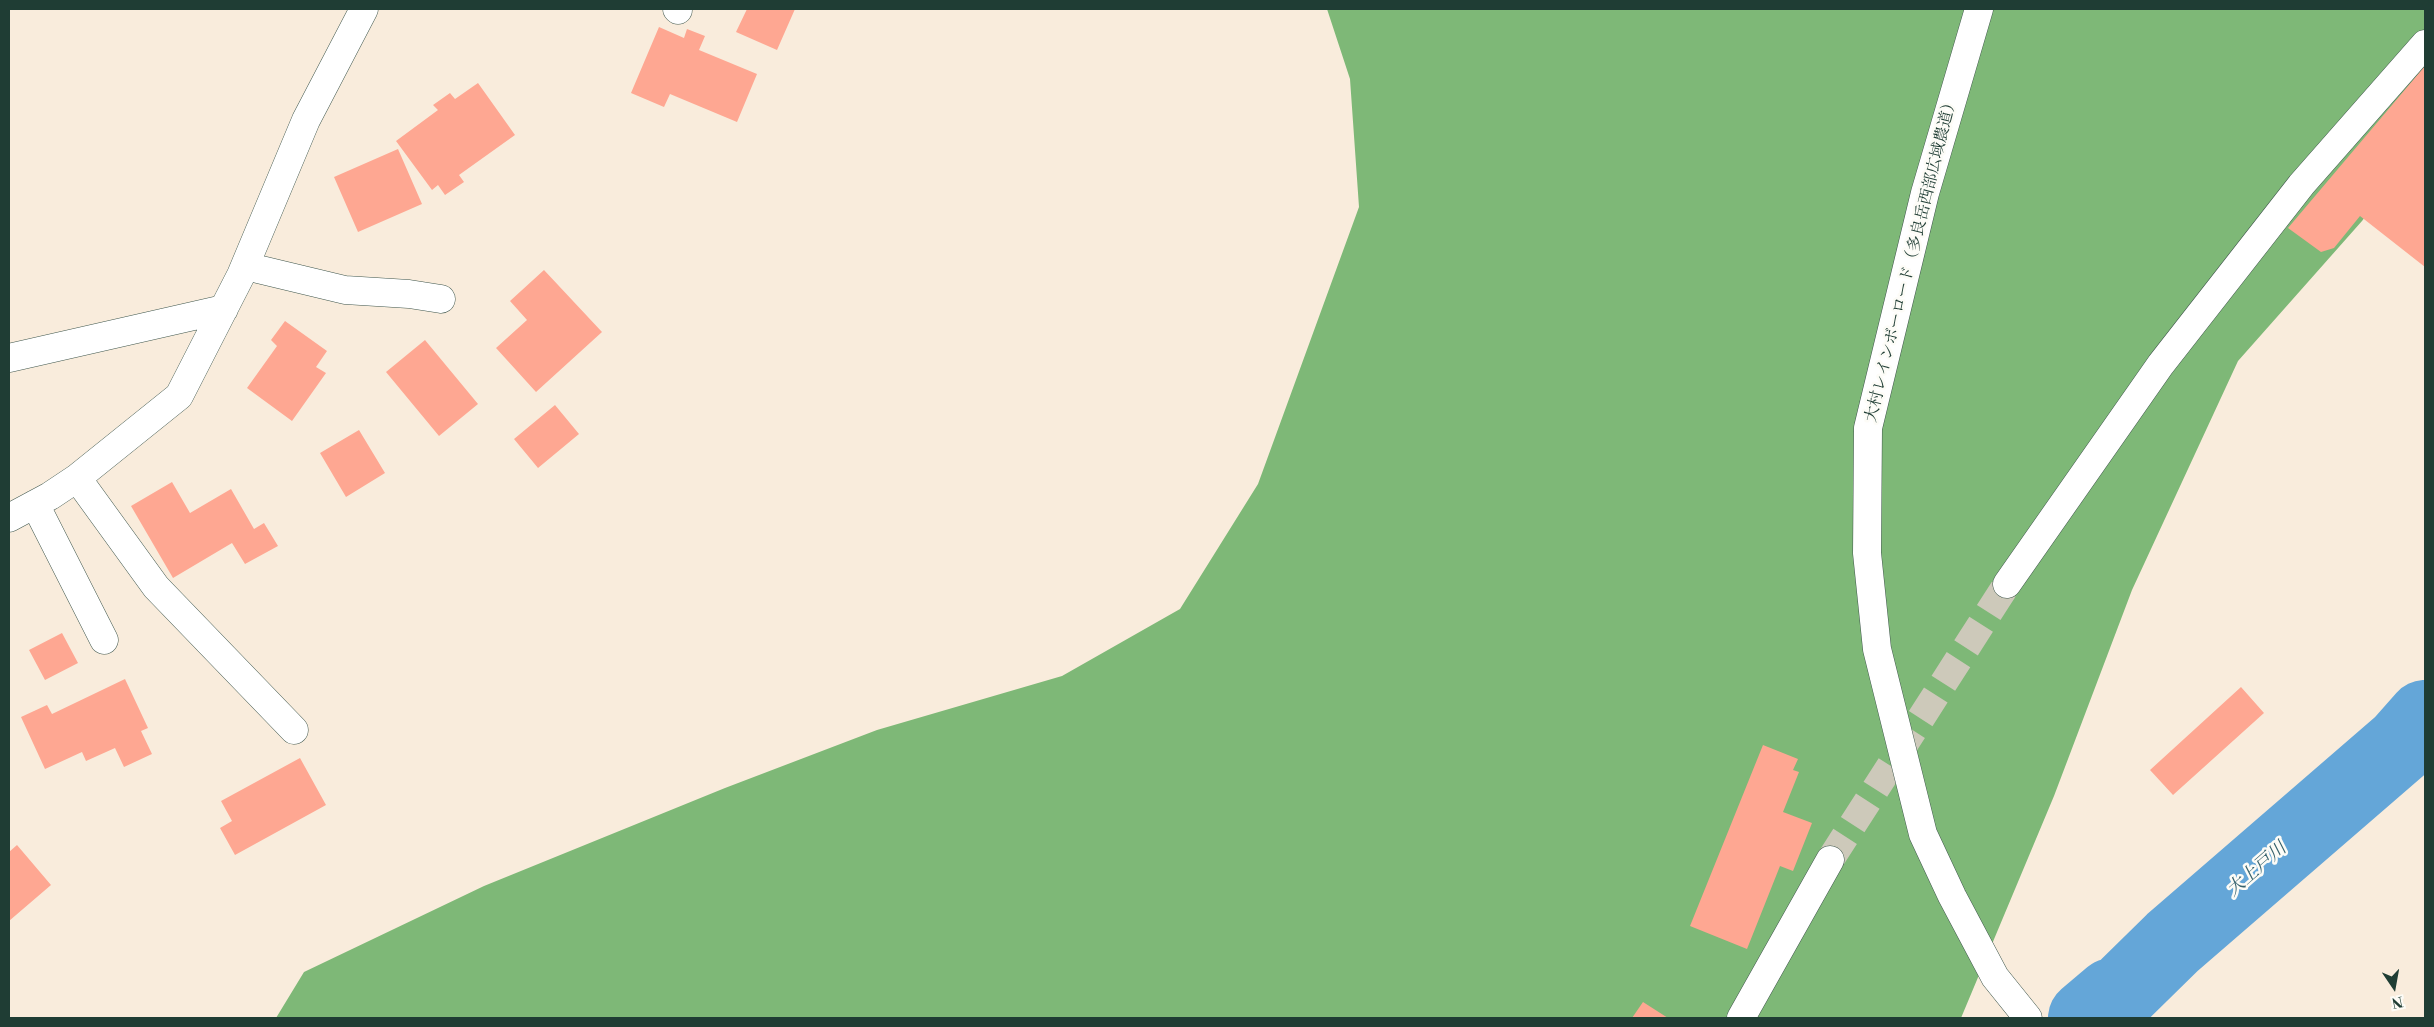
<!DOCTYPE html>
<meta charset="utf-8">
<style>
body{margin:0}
#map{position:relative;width:2434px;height:1027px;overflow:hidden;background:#f9ecdc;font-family:"Libre Bodoni",serif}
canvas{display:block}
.frame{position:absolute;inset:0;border:10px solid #1f3d34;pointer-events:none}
.north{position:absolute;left:2369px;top:962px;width:50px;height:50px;-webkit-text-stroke:4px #fdfcf7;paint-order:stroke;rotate:168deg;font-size:14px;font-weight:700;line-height:20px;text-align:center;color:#1f3d34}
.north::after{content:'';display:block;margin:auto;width:18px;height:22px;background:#1f3d34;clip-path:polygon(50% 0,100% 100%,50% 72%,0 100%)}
</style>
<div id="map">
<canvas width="2434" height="1027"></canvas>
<div class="frame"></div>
<div class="north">N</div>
</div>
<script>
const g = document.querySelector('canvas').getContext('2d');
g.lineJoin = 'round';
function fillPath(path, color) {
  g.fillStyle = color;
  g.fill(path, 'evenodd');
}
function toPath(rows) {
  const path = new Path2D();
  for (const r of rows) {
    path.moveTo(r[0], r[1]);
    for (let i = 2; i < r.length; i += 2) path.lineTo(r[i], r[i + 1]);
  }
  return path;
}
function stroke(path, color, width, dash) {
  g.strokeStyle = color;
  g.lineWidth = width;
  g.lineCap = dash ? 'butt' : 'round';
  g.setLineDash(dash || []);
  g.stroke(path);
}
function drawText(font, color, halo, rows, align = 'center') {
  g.font = font + ' "Libre Bodoni","Noto Serif JP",serif';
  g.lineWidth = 5;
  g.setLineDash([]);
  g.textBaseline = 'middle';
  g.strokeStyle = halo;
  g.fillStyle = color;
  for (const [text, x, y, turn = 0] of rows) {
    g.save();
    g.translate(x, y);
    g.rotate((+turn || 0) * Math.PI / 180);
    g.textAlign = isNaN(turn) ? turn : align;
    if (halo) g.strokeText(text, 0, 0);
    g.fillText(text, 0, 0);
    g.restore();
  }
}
fillPath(toPath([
 [1327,9,2425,9,2425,138,2362,221,2238,361,2132,590,2054,796,1961,1018,276,1018,304,972,484,886,725,788,877,730,1062,676,1180,609,1258,484,1359,207,1350,79]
]), '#7eb877');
stroke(toPath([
 [2086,1018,2112,996,2120,994,2173,942,2402,744,2425,718]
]), '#64a6d8', 76);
fillPath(toPath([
 [747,9,795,9,777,50,736,32],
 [659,27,684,38,687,29,705,36,699,50,757,74,737,122,670,94,664,107,631,93],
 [2425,66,2425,267,2360,216,2334,248,2321,252,2288,228],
 [478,83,515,135,459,175,464,182,445,195,438,185,432,190,396,141,438,110,433,105,450,93,455,99],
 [398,149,422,204,358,232,334,177],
 [544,270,602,332,536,392,496,348,527,320,510,301],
 [285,321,327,351,316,367,326,373,292,421,247,388,277,346,271,340],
 [425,340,478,404,439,436,386,372],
 [555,405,579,434,538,468,514,439],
 [359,430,385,473,346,497,320,453],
 [172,482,190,513,231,489,254,529,264,523,278,546,245,564,232,543,173,578,131,506],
 [62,633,78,663,45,680,29,650],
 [125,679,148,728,141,731,152,754,124,767,115,748,86,761,82,752,45,769,21,717,47,705,52,714],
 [2241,687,2264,713,2173,795,2150,770],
 [1763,745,1798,759,1793,770,1799,772,1783,812,1812,823,1793,871,1780,866,1747,949,1690,926],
 [300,758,326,805,235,855,220,828,232,821,221,801],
 [17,845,51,885,9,921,9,852],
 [1643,1002,1668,1018,1632,1018]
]), '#fea792');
stroke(toPath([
 [1830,860,2007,584]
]), '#cdc9ba', 28, [28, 14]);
const minor = toPath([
 [677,9,678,10],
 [1979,9,1925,193,1868,428,1867,553,1877,649,1923,834,1952,896,1995,977,2028,1018],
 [245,266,345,290,409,294,441,299],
 [9,358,224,309],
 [77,478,156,587,294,730],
 [35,504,104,640],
 [9,518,50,496,77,478,179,396,241,275,306,120,364,9],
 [2007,584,2161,364,2301,185,2425,44],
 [1741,1018,1830,860]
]);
stroke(minor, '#40574d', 29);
stroke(minor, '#fff', 28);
drawText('16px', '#1f3d34', '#fdfcf7', [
 ["大村レインボーロード（多良岳西部広域農道）",1912,259,-76]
]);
drawText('italic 18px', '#37626d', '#fdfcf7', [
 ["大上戸川",2257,870,-41]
]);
</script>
